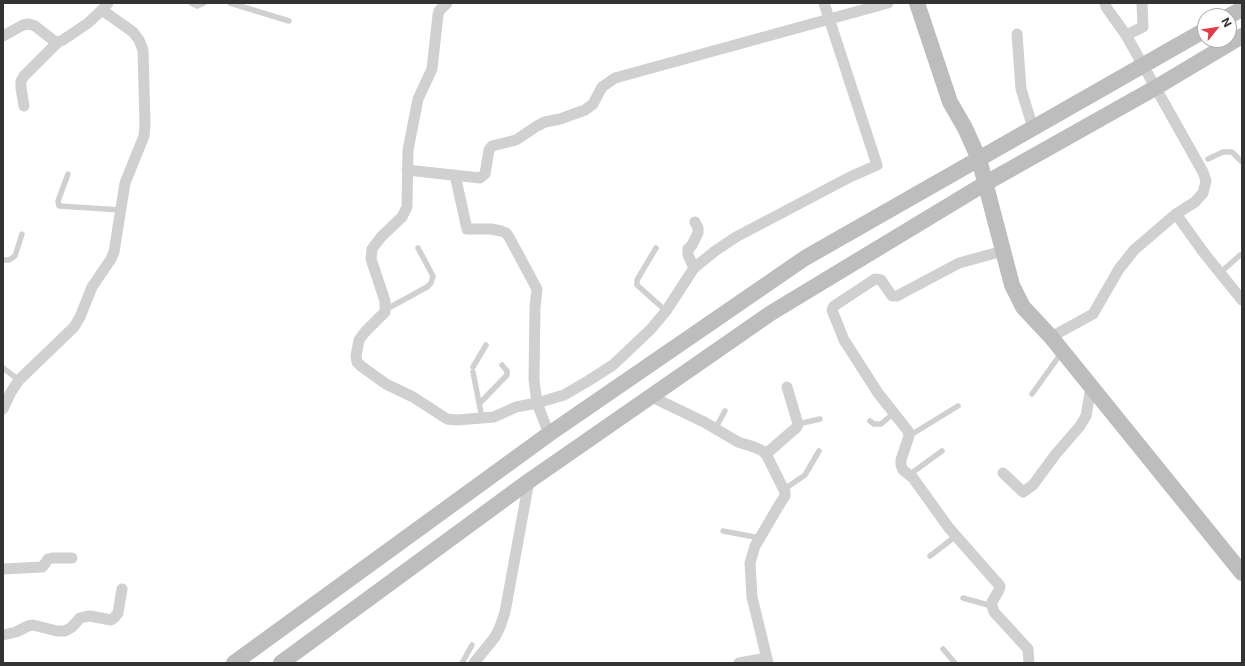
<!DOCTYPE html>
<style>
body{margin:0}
#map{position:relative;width:1245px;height:666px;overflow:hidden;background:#fff;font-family:Inter,sans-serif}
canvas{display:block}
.frame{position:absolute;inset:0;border:4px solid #333;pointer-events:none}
.north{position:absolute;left:1197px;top:8px;width:40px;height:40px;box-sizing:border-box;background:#fff;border:1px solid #adadad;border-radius:50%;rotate:60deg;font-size:11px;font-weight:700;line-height:16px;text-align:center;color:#333}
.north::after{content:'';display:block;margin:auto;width:14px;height:18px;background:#e63946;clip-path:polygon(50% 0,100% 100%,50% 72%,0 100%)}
</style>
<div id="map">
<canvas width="1245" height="666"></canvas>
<div class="frame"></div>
<div class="north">N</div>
</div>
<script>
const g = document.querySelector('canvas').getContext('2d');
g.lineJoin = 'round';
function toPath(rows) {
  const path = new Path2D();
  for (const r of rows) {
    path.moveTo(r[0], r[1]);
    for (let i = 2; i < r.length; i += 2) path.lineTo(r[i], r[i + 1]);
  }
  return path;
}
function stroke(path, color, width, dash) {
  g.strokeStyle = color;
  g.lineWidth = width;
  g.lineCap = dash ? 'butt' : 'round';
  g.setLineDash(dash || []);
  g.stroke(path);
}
stroke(toPath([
 [191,3,197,6,204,3],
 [230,3,289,21],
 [1208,159,1223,152,1232,152,1242,162],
 [68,174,58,201,59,206,121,210],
 [656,248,637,280,637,285,666,311],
 [3,260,9,260,15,256,22,234],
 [1220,273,1240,255],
 [385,310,427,287,431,283,433,276,418,248],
 [473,367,486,345],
 [3,368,19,380],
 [473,372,482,418],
 [1032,394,1062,352],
 [479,404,507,375,507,371,502,365],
 [870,421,874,424,881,424,894,413],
 [798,424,820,419],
 [715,429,725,411],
 [909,436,958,406],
 [909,475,942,451],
 [783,490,805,475,819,451],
 [723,531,760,538],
 [930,556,956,536],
 [963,598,992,606],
 [943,649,955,663],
 [462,663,472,645]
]), '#d0d0d0', 5.5);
stroke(toPath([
 [447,3,439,11,438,15,432,69,418,99,408,150,407,207,402,217,381,237,372,249,371,259,385,301,385,312,365,332,359,340,356,356,357,362,361,366,386,384,413,397,447,419,457,420,494,417,516,407,537,403,564,395,588,381,613,365,651,329,666,311,694,268,715,251,736,237,850,177,877,165,824,3],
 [1017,34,1021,89,1033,128],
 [1126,35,1143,27,1142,3],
 [3,36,23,25,29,24,35,26,53,40,58,42,63,40,88,23,102,10,108,3],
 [24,106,21,88,21,81,24,76,58,42],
 [407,170,480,178,485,174,489,150,492,146,516,140,537,126,545,122,560,119,585,110,593,104,602,87,615,78,888,3],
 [455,175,467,229,491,229,501,231,506,233,509,237,537,289,535,307,534,380,537,403,549,434],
 [1176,214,1204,253,1242,300],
 [1003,251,959,263,897,296,892,296,881,280,875,279,834,306,832,310,844,340,878,393,908,431,909,436,901,460,901,465,903,470,913,478,949,528,1000,586,999,590,992,602,992,606,994,612,1028,649,1029,663],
 [694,268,688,255,688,249,692,245,698,233,698,228,695,222],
 [1051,337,1093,314,1119,269,1134,250,1176,214,1195,202,1203,193,1206,181,1203,172,1126,35,1106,7,1105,3],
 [652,397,704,422,738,442,754,447,763,451,767,456,785,492,785,496,781,502,755,546,750,563,752,597,768,663],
 [3,409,11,392,19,380,74,327,80,317,92,287,111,259,114,252,125,183,144,136,145,124,143,50,139,40,133,32,102,10],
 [766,454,797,427,798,424,787,387],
 [1003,473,1023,492,1033,485,1055,455,1080,426,1086,416,1091,387],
 [3,569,42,567,44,565,48,559,52,558,72,558],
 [3,635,16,632,28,626,33,625,57,631,65,631,72,627,80,618,84,617,90,616,111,620,114,618,118,613,122,589],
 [474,663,495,637,500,627,505,612,529,481],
 [739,663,767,658]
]), '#d0d0d0', 11);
stroke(toPath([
 [917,3,950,102,965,128,979,159,1012,285,1023,307,1051,337,1242,573],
 [1229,16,1242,9],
 [234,663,549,434,805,258,1205,30],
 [281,663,529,481,771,313,986,183,1155,88,1242,36]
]), '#bdbdbd', 16);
</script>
